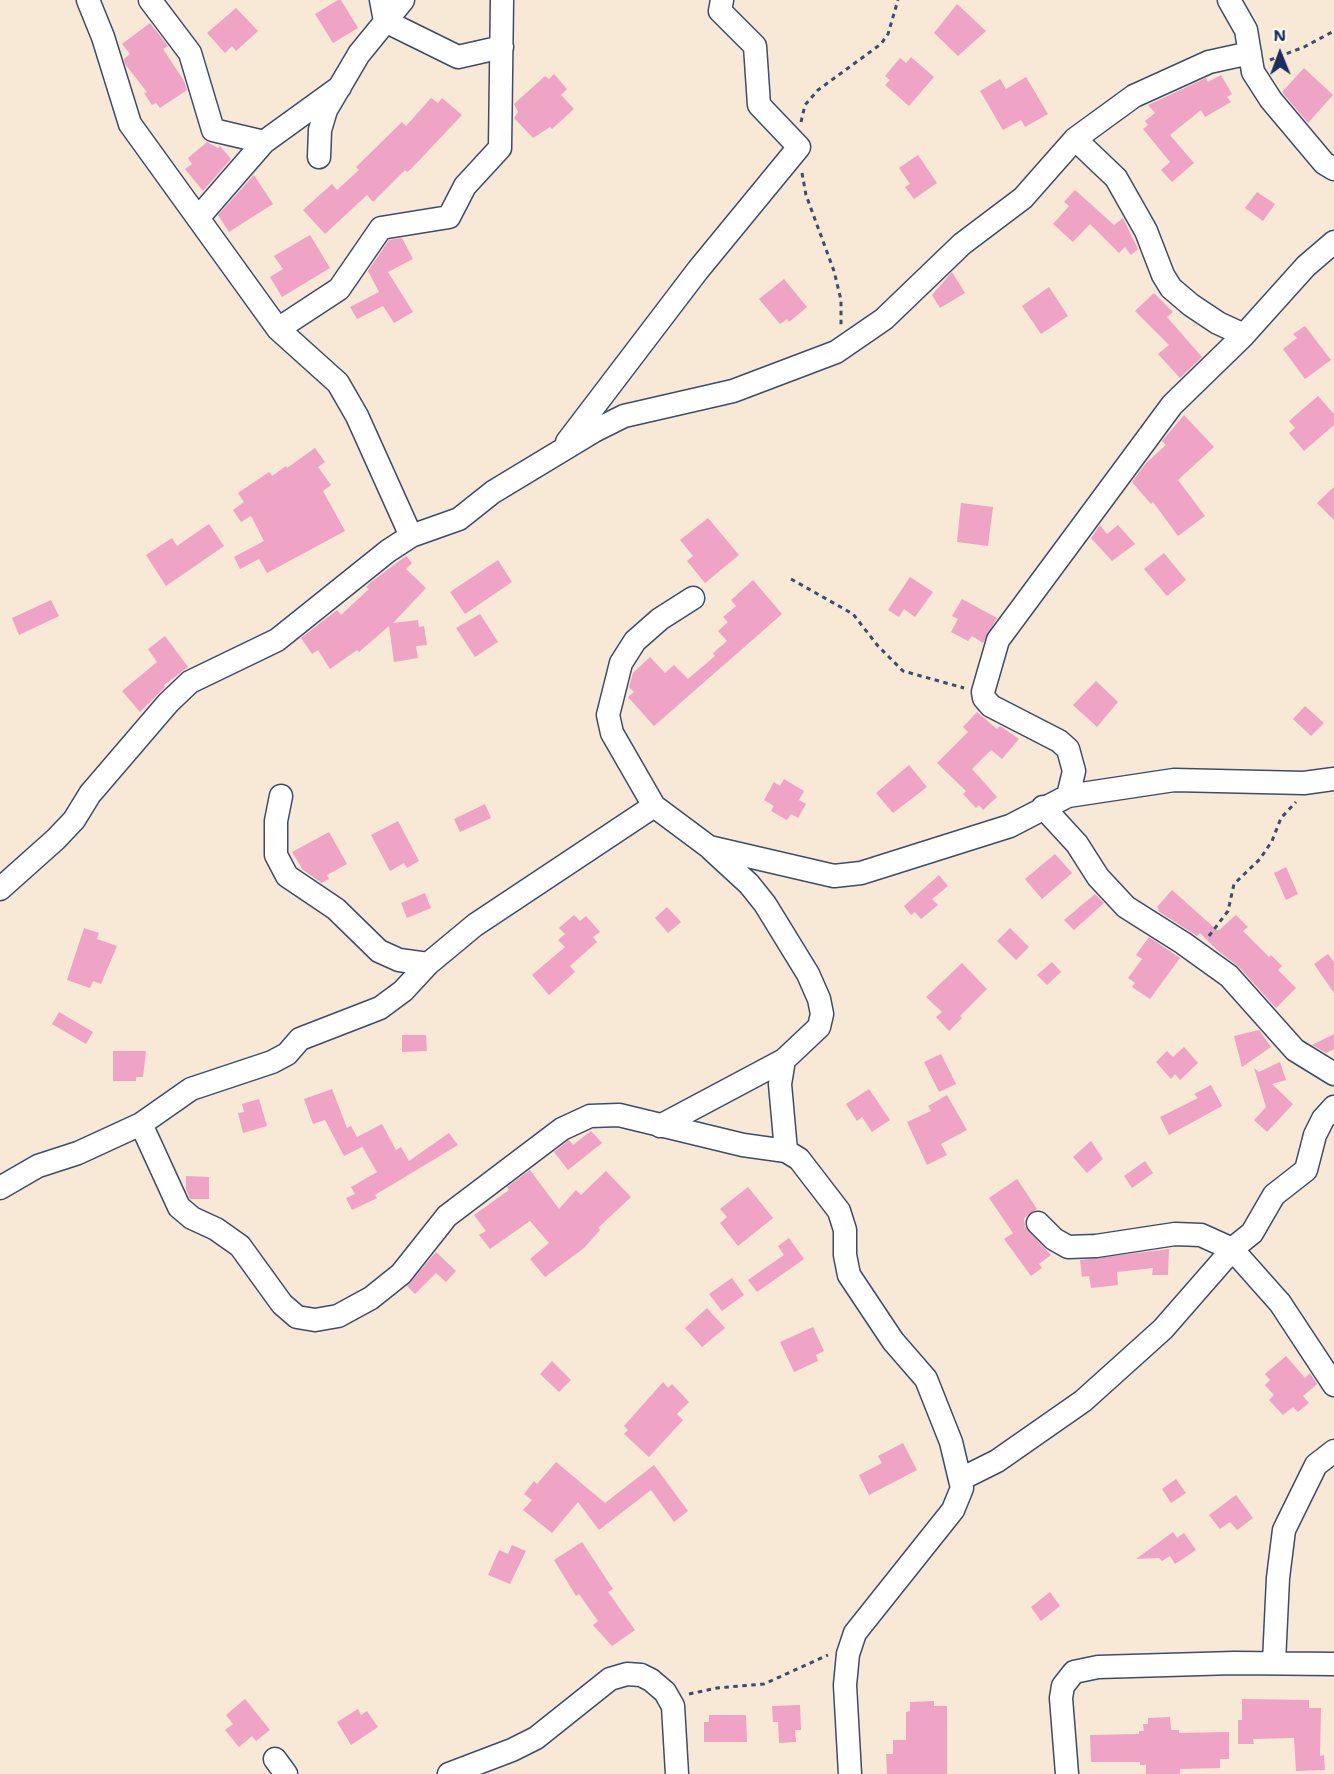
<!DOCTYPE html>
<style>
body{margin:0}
#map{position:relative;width:1334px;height:1774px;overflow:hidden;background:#f7e9d5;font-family:"Shantell Sans",sans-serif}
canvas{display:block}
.north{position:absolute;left:1250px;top:24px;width:60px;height:60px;-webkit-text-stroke:4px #fdfcf7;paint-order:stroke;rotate:359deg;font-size:16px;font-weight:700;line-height:24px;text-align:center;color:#1b2f5e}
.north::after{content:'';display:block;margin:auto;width:21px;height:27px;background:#1b2f5e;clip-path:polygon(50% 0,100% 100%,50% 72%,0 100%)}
</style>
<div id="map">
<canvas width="1334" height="1774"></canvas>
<div class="north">N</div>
</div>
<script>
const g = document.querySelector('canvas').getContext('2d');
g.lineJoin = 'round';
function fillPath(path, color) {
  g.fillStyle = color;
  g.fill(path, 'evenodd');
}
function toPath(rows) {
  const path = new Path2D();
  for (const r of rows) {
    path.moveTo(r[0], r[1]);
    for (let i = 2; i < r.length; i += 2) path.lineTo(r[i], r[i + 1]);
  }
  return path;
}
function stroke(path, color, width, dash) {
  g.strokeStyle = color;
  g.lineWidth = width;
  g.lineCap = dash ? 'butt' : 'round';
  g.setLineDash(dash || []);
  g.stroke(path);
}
fillPath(toPath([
 [338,0,341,0,358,28,333,43,315,14],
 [957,4,986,31,958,56,934,33],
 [236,8,258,31,236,51,232,46,225,53,207,33],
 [150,23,168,46,163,49,184,81,187,90,160,108,156,103,152,105,144,93,147,92,125,64,124,59,130,54,122,44],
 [911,57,934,77,909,106,885,85,890,80,885,76,900,58,906,63],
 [1304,68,1333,95,1308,123,1282,92],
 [554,74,567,89,561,95,574,109,552,129,550,127,533,138,514,118,518,112,514,104,545,76,549,79],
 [1221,75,1232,94,1227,97,1231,102,1205,117,1201,110,1170,135,1194,163,1172,182,1161,170,1170,162,1143,129,1148,125,1145,121,1155,113,1148,105,1206,78,1208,82],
 [1026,77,1048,114,1025,127,1021,120,1003,130,980,91,1000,79,1006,89],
 [431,98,438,103,442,98,462,115,411,169,407,172,405,170,373,202,367,195,325,234,303,210,332,184,337,190,359,170,356,167,402,122,406,126],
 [207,142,218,148,220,146,231,159,203,191,185,169,192,164,188,158],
 [918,155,937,183,914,199,905,187,910,184,899,168],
 [254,175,273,204,229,232,218,215],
 [1075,190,1114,225,1123,218,1138,249,1131,255,1125,247,1119,253,1090,224,1073,242,1053,224,1069,206,1064,202],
 [1257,192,1275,204,1263,221,1245,208],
 [310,235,330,268,282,297,270,277,283,269,274,256],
 [402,238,413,259,388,272,413,312,394,323,383,306,357,319,350,307,379,292,368,271,389,240],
 [952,272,965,293,940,308,932,295],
 [784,279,807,307,789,322,787,319,780,324,759,299],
 [1049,287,1068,316,1041,334,1022,306],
 [1154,293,1173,312,1167,317,1202,357,1180,378,1158,354,1169,345,1135,311],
 [1305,326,1331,360,1305,379,1283,349,1297,338,1293,334],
 [1318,396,1334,414,1334,425,1304,451,1289,433,1295,428,1289,421],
 [1184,415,1214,447,1178,480,1205,516,1178,536,1153,502,1151,504,1132,482,1146,463,1166,445,1162,441],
 [315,448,325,462,318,467,331,485,323,491,345,531,267,573,259,559,240,569,234,557,264,541,251,516,241,522,233,510,244,502,238,493,269,472,272,476,286,466,287,468],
 [1334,487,1334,520,1317,503],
 [961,503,993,507,988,546,957,542],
 [708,518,739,555,705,583,687,561,693,556,680,540],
 [209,524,224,546,166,586,146,555,172,538,177,546],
 [1100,525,1107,534,1118,525,1135,544,1112,561,1091,538],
 [1164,553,1186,580,1167,596,1144,569],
 [406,556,412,563,406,569,426,588,393,623,418,620,419,627,424,626,427,645,416,646,418,658,394,662,389,626,359,652,357,650,330,669,318,650,312,654,301,638,337,610,341,615,369,589,366,587,371,582],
 [498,560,512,582,465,614,450,592],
 [910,577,933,592,915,617,904,609,899,617,888,610],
 [753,580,782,614,654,726,628,697,634,692,629,687,633,673,650,657,665,673,674,665,688,679,715,656,713,653,727,641,718,631,728,622,723,617,736,606,731,600],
 [962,599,997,618,983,643,972,636,968,641,951,632,958,619,952,616],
 [51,600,59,616,19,635,12,618],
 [480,614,498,642,475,657,456,628],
 [165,636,188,667,164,685,165,687,140,712,122,691,157,662,148,649],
 [1096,681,1118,702,1097,727,1073,705],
 [1305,706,1324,723,1311,736,1293,719],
 [977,712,997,729,1000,726,1019,739,1002,759,991,750,972,769,997,797,983,810,979,805,976,808,963,794,966,791,937,763,968,732,963,727],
 [909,765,927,787,893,813,876,793],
 [784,779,804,791,799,800,806,804,798,818,791,814,787,820,771,811,774,806,764,800,774,782,780,786],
 [485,804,491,818,460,832,454,819],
 [398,821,419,861,407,868,404,863,390,871,371,835],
 [329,832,347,864,327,875,329,879,322,883,303,870,292,852],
 [1055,854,1072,873,1042,899,1025,879],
 [1286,867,1298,894,1286,900,1274,873],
 [939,875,948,886,932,899,938,905,921,919,915,912,911,915,904,906],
 [1172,890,1218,931,1236,915,1248,927,1243,931,1269,957,1271,955,1282,966,1278,970,1296,988,1276,1008,1239,967,1217,950,1200,933,1197,936,1158,911,1159,909,1157,907],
 [425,893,431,908,407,918,401,903],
 [1095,894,1104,903,1074,930,1064,920],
 [667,907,681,922,668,933,655,918],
 [574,915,580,921,586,916,600,932,593,937,597,942,570,966,575,972,549,995,532,975,565,947,558,940,565,934,559,928],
 [84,928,99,933,97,939,117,946,101,984,93,981,90,988,67,980],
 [1010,928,1029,947,1016,960,997,941],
 [1149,937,1180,958,1150,999,1132,987,1135,983,1128,978,1142,959,1136,955],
 [1328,954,1334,962,1334,993,1314,964],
 [1052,962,1061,972,1047,985,1037,975],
 [962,963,987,989,960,1016,962,1018,949,1031,936,1017,942,1012,926,997],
 [59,1012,93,1032,86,1044,52,1024],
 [1259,1030,1271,1047,1242,1067,1234,1036],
 [1334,1034,1334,1049,1326,1053,1312,1045],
 [402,1035,426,1035,427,1051,402,1052],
 [1184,1047,1198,1063,1180,1080,1175,1074,1171,1079,1156,1062,1167,1051,1173,1057],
 [113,1051,146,1051,143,1077,136,1077,136,1081,113,1081],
 [941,1054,956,1084,939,1092,924,1062],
 [1280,1062,1286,1080,1272,1084,1293,1104,1267,1132,1254,1120,1266,1107,1254,1068,1259,1072],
 [1211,1085,1222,1106,1169,1135,1160,1117,1198,1098,1194,1094],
 [332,1089,347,1128,351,1126,357,1137,382,1124,396,1150,401,1147,409,1161,449,1133,458,1145,375,1195,377,1198,352,1210,346,1198,355,1194,351,1187,377,1172,360,1143,362,1147,344,1156,325,1120,313,1124,304,1099],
 [869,1089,890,1120,872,1132,862,1117,857,1121,846,1104],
 [947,1095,967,1130,941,1144,947,1155,927,1165,907,1122,931,1111,928,1106],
 [259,1099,267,1126,243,1133,238,1113,244,1112,242,1104],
 [591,1131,602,1143,568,1170,554,1152,569,1140,573,1145],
 [1091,1141,1103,1159,1087,1173,1073,1157],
 [1145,1161,1153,1173,1132,1188,1124,1176],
 [530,1170,559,1209,576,1190,581,1195,606,1171,631,1197,598,1228,600,1230,584,1248,545,1277,530,1259,549,1243,530,1221,490,1249,479,1235,486,1231,474,1215,509,1190,507,1187],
 [186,1176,209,1177,209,1199,190,1199,186,1189],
 [1017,1179,1037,1209,1024,1218,1025,1227,1051,1255,1039,1264,1042,1268,1031,1276,1004,1239,1013,1233,989,1198],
 [748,1187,773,1218,738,1246,720,1223,727,1217,720,1209],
 [789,1238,804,1259,757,1292,748,1280,784,1255,778,1246],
 [1169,1249,1168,1275,1152,1275,1153,1268,1117,1272,1118,1285,1091,1288,1089,1276,1082,1277,1080,1260],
 [436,1252,456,1271,446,1282,436,1273,415,1294,407,1286],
 [732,1278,744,1295,722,1311,709,1294],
 [707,1308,725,1328,702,1347,685,1328],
 [813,1327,824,1351,816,1355,818,1361,794,1372,780,1342],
 [1286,1356,1305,1378,1310,1373,1317,1384,1303,1396,1309,1403,1298,1412,1293,1407,1283,1415,1269,1400,1274,1395,1265,1385,1270,1380,1265,1374],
 [552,1361,571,1380,559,1392,540,1374],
 [663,1382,668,1388,672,1384,689,1402,677,1414,683,1420,649,1457,624,1434,628,1430,624,1426],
 [903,1443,917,1470,869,1495,859,1475,882,1463,878,1456],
 [556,1462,605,1503,654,1465,688,1511,674,1522,651,1490,599,1530,578,1502,552,1533,523,1510,532,1500,524,1494,534,1481,537,1484],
 [1176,1479,1186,1493,1171,1503,1162,1489],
 [1236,1495,1253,1518,1237,1530,1230,1522,1220,1529,1209,1515],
 [1173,1532,1177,1538,1184,1533,1196,1550,1175,1564,1170,1556,1162,1561,1159,1558,1136,1559],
 [582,1542,613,1589,608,1592,635,1630,612,1646,593,1625,598,1621,579,1594,576,1596,554,1560],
 [512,1545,526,1551,510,1584,488,1575,499,1550,508,1554],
 [1050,1592,1060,1606,1041,1621,1031,1607],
 [245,1699,270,1730,256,1741,252,1736,239,1747,225,1730,233,1724,226,1715],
 [1242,1699,1309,1700,1309,1708,1321,1708,1320,1756,1324,1755,1325,1770,1296,1771,1294,1738,1253,1739,1254,1744,1238,1744,1238,1720,1242,1720],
 [934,1701,934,1706,947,1706,947,1774,887,1774,886,1754,893,1754,893,1740,906,1740,906,1712,910,1711,910,1702],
 [800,1705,801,1730,795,1730,796,1742,779,1743,778,1722,773,1722,772,1706],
 [358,1709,361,1715,367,1711,378,1727,351,1745,337,1722],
 [709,1715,746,1715,747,1742,704,1742,704,1722,709,1722],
 [1170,1717,1171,1730,1179,1730,1179,1733,1229,1732,1229,1759,1220,1759,1220,1768,1180,1769,1180,1774,1146,1774,1146,1765,1140,1765,1140,1762,1091,1762,1090,1735,1139,1734,1139,1731,1144,1731,1143,1724,1148,1724,1148,1718]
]), '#efa3c5');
const minor = toPath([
 [88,0,103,37,130,124,278,329,338,383,357,416,411,536],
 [150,0,190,53,213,130,264,142,340,87],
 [381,0,385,21,458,57,502,47],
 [1229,0,1246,30,1253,72,1271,100,1324,163,1334,169],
 [1075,139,1116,178,1146,231,1163,275,1171,288,1191,305,1218,323,1244,335],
 [319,157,320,130,326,110,359,54,403,0],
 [198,218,264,142],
 [278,329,339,289,381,228,449,217,465,186,500,148,502,0],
 [567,442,698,270,799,147,759,105,755,46,720,11,722,0],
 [693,598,660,619,635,641,621,663,608,715,612,733,654,806,709,847,834,876,861,873,1010,826,1068,796,1174,780,1304,783,1334,779],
 [281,796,276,821,276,855,287,876,336,909,379,951,399,960,428,964],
 [1068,796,1074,771,1068,749,1059,741,991,706,984,698,983,692,998,640,1172,405,1244,335,1306,266,1334,242],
 [1043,807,1077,844,1098,877,1126,907,1183,943,1229,976,1295,1050,1334,1074],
 [711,849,749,884,765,904,808,974,819,999,822,1014,819,1027,784,1060,780,1084,786,1151],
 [0,889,56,839,74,820,90,794,168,703,190,682,277,640,388,551,411,536,459,519,493,492,594,431,624,416,733,391,836,352,884,319,962,244,1023,198,1075,139,1134,96,1209,62,1250,53],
 [141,1124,179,1207,192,1218,216,1229,240,1246,282,1304,297,1317,315,1320,338,1316,371,1298,401,1274,447,1216,562,1129,590,1116,619,1115,743,1145,786,1151,799,1159,839,1211,845,1230,845,1255,849,1275,893,1341,926,1379,951,1442,962,1488,953,1510,855,1633,848,1654,845,1685,850,1774],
 [660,1126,784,1060],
 [0,1188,38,1166,78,1153,141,1124,191,1089,272,1062,287,1054,300,1039,380,1008,403,991,428,964,475,925,654,806],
 [1038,1223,1054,1239,1068,1247,1096,1246,1175,1234,1201,1235,1232,1249,1280,1303,1334,1385],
 [1232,1249,1252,1233,1274,1195,1306,1170,1315,1135,1323,1119,1334,1107],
 [961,1479,997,1461,1083,1401,1163,1329,1225,1258,1235,1252],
 [1274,1662,1278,1578,1284,1530,1316,1465,1334,1451],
 [275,1759,286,1774],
 [449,1774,512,1750,536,1738,610,1679,627,1674,641,1675,651,1680,665,1692,673,1706,677,1774],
 [1067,1774,1061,1698,1063,1686,1074,1672,1098,1667,1234,1663,1334,1664]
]);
stroke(minor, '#3c4b70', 25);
stroke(toPath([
 [1270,60,1304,47,1334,31],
 [801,122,805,105,818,90,881,44,888,34,898,0],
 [802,173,806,195,834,271,841,300,841,325],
 [791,579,853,614,878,646,903,671,964,688],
 [1209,936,1228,911,1234,884,1260,859,1272,841,1281,818,1296,802],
 [689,1694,717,1688,764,1684,828,1655]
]), '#3c4b70', 3, [4.5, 4.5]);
stroke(minor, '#fff', 22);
</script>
